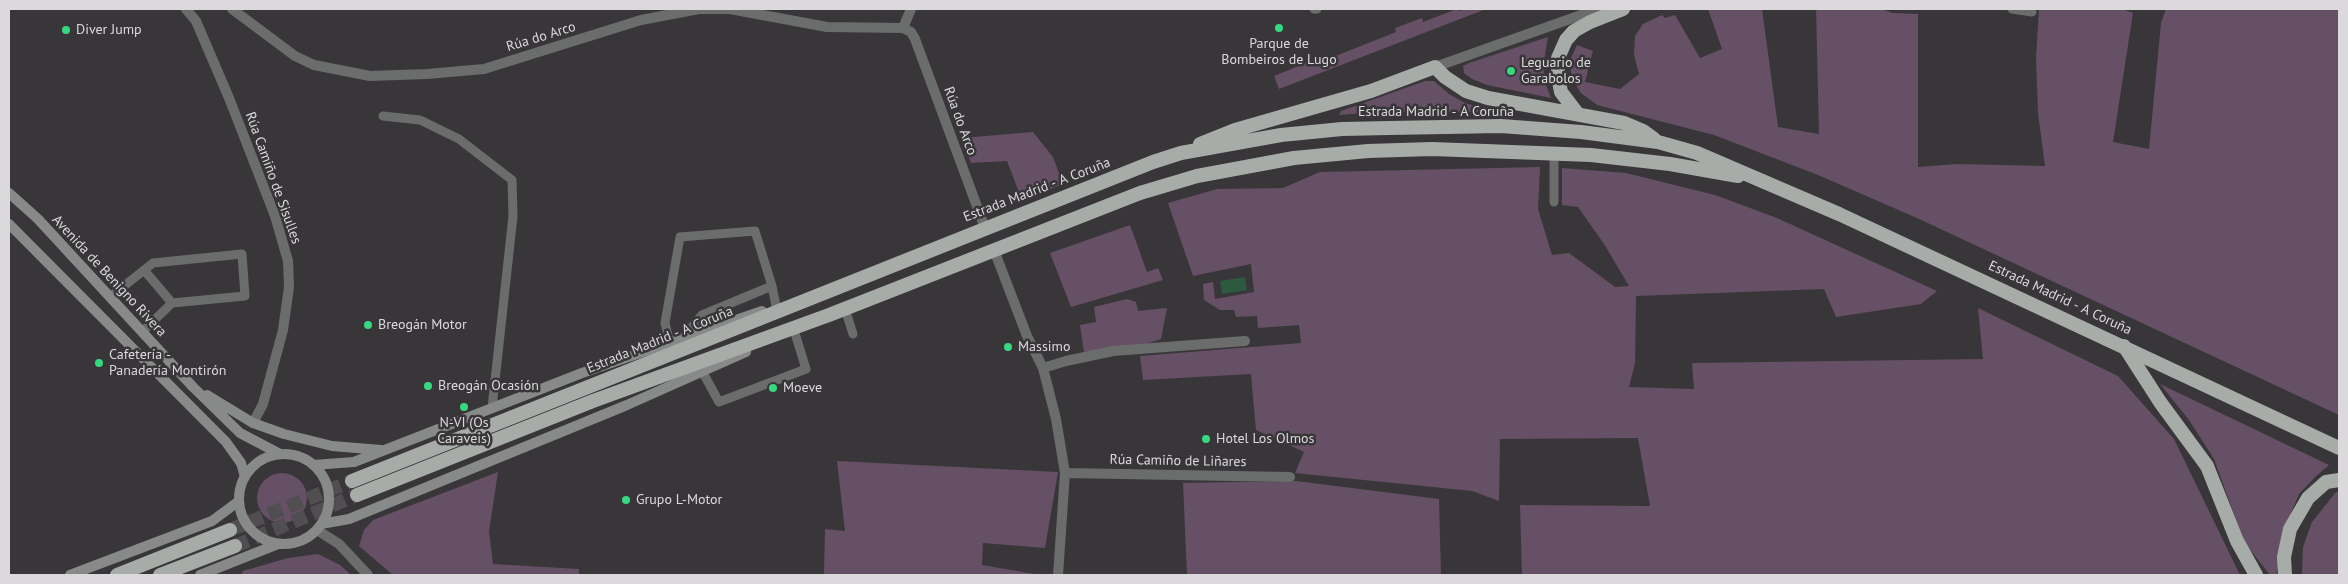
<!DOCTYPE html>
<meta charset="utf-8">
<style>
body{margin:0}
#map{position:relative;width:2348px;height:584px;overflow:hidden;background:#393639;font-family:"PT Sans",sans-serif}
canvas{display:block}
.frame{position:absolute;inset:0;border:10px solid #dbd9db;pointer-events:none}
</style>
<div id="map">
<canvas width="2348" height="584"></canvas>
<div class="frame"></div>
</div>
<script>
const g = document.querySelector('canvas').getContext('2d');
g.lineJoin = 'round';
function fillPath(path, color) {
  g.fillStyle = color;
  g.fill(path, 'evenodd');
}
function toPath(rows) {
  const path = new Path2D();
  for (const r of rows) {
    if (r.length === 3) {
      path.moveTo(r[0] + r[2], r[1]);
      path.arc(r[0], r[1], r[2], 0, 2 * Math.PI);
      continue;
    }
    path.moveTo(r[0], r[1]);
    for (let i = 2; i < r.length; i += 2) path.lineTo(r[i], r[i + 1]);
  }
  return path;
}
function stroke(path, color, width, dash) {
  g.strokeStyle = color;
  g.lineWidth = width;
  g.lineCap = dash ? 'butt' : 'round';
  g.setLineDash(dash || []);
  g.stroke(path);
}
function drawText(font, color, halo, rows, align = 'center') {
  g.font = font + ' "PT Sans",sans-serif';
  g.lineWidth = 5;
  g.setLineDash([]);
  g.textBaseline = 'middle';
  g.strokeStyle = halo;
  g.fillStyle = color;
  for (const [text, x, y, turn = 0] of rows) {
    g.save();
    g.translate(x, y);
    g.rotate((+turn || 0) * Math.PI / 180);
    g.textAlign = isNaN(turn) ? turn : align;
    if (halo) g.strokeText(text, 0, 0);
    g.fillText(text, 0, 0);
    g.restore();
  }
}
fillPath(toPath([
 [1457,9,1459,11,1464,9,1486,9,1279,89,1274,76,1316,59,1318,63,1396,32,1395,28,1422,18,1423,22],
 [1708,9,1762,9,1778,127,1819,134,1816,9,1880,9,1893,13,1918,14,1918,167,1957,164,2045,166,2038,113,2036,58,2039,9,2122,9,2133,13,2113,142,2149,149,2161,23,2166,9,2339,9,2339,415,1917,218,1818,175,1714,135,1597,105,1581,93,1571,77,1571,58,1577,45,1593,51,1585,82,1620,89,1639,74,1634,55,1635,36,1643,24,1662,15,1665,18,1675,15,1700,58,1722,49],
 [1548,37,1543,66,1545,82,1551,98,1487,85,1472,79,1464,73,1463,66,1469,63],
 [1425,81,1434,81,1449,94,1465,103,1494,112,1377,112,1339,115,1341,111],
 [1033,132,1053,157,1063,184,1022,200,1007,161,971,163,962,138],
 [1540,167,1538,209,1552,255,1569,253,1615,287,1629,286,1604,244,1578,207,1562,205,1562,168,1626,173,1715,195,1777,218,1937,291,1921,304,1836,317,1824,289,1636,296,1635,363,1629,387,1694,389,1692,363,1983,359,1978,308,2118,376,2174,439,2240,575,1522,575,1520,505,1650,506,1638,438,1500,439,1499,501,1472,491,1295,473,1304,452,1256,430,1251,374,1143,380,1140,356,1301,343,1299,325,1258,328,1257,316,1236,317,1234,310,1220,310,1204,300,1203,284,1213,282,1215,299,1254,292,1251,264,1193,276,1168,203,1217,189,1283,188,1320,172],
 [1130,225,1147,272,1158,268,1163,280,1071,307,1050,253],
 [1127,299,1136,302,1138,311,1167,308,1161,339,1146,344,1084,352,1080,325,1096,322,1094,307],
 [2160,384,2329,465,2315,477,2299,494,2291,513,2276,575,2270,575,2244,542,2214,459,2189,420],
 [837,461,1058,472,1045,548,983,543,982,565,1041,575,824,575,825,529,845,531],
 [498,472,489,531,493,564,579,569,579,575,393,575,359,546,364,530,373,520],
 [282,498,25],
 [1296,481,1439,499,1441,575,1187,575,1183,483],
 [2336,492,2339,492,2339,575,2302,575,2303,547,2312,522],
 [318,554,340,565,351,575,241,575,243,571,288,558]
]), '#655065');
fillPath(toPath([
 [1245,277,1247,290,1222,294,1220,281]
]), '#2d5a3e');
stroke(toPath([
 [230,530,352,481],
 [235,546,357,495]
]), '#514e51', 14, [14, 7]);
stroke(toPath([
 [1314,9,1317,9],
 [2012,9,2032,12],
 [383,116,420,120,459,139,512,180,513,216,492,408],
 [1554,202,1554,153],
 [144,270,172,303],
 [110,297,153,263,242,254,245,296,172,303,142,332],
 [845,309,853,334],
 [682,339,702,315,772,286,776,306],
 [670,343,665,323,680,237,755,231,772,286],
 [702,371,719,402,806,369,794,330]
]), '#6b6d6c', 9);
stroke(toPath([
 [186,9,196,21,229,98,275,216,288,261,289,287,283,330,263,404,253,423],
 [232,9,295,56,314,65,370,76,427,74,484,69,641,20,699,9,730,9,827,27,903,28,911,32,915,39,985,228],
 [903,28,911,9],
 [1435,67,1598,9],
 [994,250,1027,336,1043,368,1056,419,1065,473,1058,575],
 [1043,368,1066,361,1113,351,1245,341],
 [1065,473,1290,477],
 [317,530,339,544,368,575]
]), '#6b6d6c', 10);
stroke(toPath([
 [9,193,38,219,193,387,240,433,280,454],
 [9,224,226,442,241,463,245,477],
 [207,395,253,423,284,434,332,446,381,450],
 [284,499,45],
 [313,465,354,462,582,373,762,311],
 [321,524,349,519,627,405,746,352],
 [70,575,212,521,239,501],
 [200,575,278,544]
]), '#888a89', 10);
stroke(toPath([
 [1577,113,1561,92,1558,76,1558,58,1566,40,1574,31,1590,22,1623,9],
 [1200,144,1235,130,1371,91,1435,67,1445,77,1466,91,1488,98,1624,123,1643,131,1654,139],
 [2124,346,2160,402,2207,466,2237,541,2256,575],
 [352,481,1153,162,1181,153,1281,135,1342,129,1389,128,1501,126,1581,132,1658,142,1697,153,1839,214,2339,448],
 [357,495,593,401,829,315,1140,193,1197,176,1294,158,1368,151,1432,149,1591,155,1670,164,1738,176],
 [117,575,230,530],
 [160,575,235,546],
 [2285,575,2284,557,2290,529,2308,498,2326,482,2339,480]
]), '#a8aca9', 14);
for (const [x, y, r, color] of [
 [1279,28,5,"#36d880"],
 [66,30,5,"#36d880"],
 [1511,71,5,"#36d880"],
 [368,325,5,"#36d880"],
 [1008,347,5,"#36d880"],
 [99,363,5,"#36d880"],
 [428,386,5,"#36d880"],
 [773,388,5,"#36d880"],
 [464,407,5,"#36d880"],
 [1206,439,5,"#36d880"],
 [626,500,5,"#36d880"]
]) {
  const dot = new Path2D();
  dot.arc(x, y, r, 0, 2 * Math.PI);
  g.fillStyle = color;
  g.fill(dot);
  stroke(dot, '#393639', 2);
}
drawText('14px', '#dbd9db', '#393639', [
 ["Diver Jump",76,30],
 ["Parque de",1279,44,"center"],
 ["Bombeiros de Lugo",1279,60,"center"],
 ["Leguario de",1521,63],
 ["Garabolos",1521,79],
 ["Breogán Motor",378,325],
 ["Massimo",1018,347],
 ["Cafetería -",109,355],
 ["Panadería Montirón",109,371],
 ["Breogán Ocasión",438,386],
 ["Moeve",783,388],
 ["N-VI (Os",464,423,"center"],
 ["Caraveis)",464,439,"center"],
 ["Hotel Los Olmos",1216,439],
 ["Grupo L-Motor",636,500]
], 'left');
drawText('14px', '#dbd9db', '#393639', [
 ["Rúa do Arco",541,37,-17],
 ["Estrada Madrid - A Coruña",1436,112],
 ["Rúa do Arco",960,121,70],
 ["Rúa Camiño de Sisulles",273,178,70],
 ["Estrada Madrid - A Coruña",1037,190,-21],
 ["Avenida de Benigno Rivera",109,276,47],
 ["Estrada Madrid - A Coruña",2060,298,25],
 ["Estrada Madrid - A Coruña",660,340,-22],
 ["Rúa Camiño de Liñares",1178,461,1]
]);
</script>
